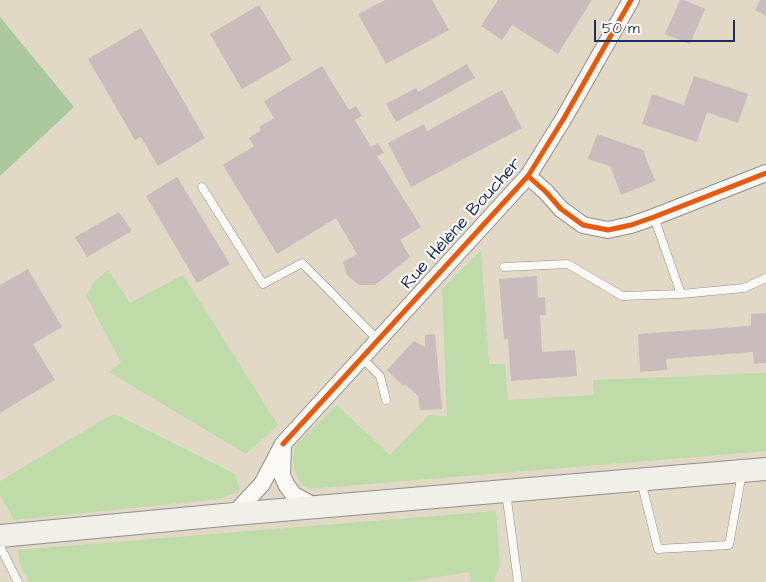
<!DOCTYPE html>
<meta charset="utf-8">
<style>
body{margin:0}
#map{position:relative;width:766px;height:582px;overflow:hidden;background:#e1d9c6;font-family:"Architects Daughter",sans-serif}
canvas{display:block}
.scale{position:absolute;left:594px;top:20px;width:141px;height:22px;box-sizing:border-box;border:2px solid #1b2f5e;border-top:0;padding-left:6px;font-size:15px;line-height:18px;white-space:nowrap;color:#1b2f5e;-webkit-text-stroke:4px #fff;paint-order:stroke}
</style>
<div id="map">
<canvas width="766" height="582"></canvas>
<div class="scale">50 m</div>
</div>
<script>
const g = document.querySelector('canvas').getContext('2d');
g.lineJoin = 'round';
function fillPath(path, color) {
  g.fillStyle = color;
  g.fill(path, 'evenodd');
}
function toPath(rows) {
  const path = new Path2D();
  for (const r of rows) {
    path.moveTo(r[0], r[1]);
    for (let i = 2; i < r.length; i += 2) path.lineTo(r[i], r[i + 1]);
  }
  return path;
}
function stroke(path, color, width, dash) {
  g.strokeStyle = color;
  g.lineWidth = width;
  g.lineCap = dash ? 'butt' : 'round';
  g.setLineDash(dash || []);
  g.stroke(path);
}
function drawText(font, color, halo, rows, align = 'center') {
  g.font = font + ' "Architects Daughter",sans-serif';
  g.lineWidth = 4;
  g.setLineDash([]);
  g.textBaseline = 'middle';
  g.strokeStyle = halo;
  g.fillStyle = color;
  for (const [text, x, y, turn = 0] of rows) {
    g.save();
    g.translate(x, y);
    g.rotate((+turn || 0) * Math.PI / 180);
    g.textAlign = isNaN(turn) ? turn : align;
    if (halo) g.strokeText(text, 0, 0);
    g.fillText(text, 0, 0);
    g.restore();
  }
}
fillPath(toPath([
 [481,250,489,364,505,364,508,400,594,395,593,380,766,373,766,451,308,489,300,483,294,469,293,459,295,446,337,405,390,455,429,415,447,416,442,289],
 [108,270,130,303,183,275,278,425,246,454,109,372,121,362,86,296,94,282],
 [115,414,235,474,240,491,219,499,14,520,0,495,0,481,106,418],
 [496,511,500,565,494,582,471,582,469,572,407,582,29,582,20,565,18,550]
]), '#bedba9');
fillPath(toPath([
 [0,17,74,107,0,176]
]), '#acc99d');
fillPath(toPath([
 [385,0,432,0,449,30,386,64,358,14],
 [498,0,592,0,558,54,512,25,502,40,481,26],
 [680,0,684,0,705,9,690,44,665,34],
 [760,0,766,0,766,16,755,10],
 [259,5,292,60,242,89,210,34],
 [141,28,205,138,158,166,141,137,135,140,88,59],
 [467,64,475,78,396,122,386,104,416,88,418,92],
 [322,66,349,110,356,106,362,116,355,120,371,147,378,143,384,153,377,156,421,227,400,240,410,257,375,285,359,285,347,275,343,262,357,254,336,218,277,254,223,165,254,146,249,138,261,130,259,127,274,118,264,101],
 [694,76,748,94,738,123,707,112,697,142,642,124,652,94,684,105],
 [502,90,522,128,411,187,388,143,424,124,427,131],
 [597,134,643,150,655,181,621,195,610,166,588,159],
 [177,177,230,264,197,283,146,196],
 [119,212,132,231,87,257,75,237],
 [455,228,459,233,452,240,447,236],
 [28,269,62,327,33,344,55,380,0,413,0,285],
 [537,276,538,298,545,297,546,315,540,315,542,352,575,350,577,376,511,381,508,339,504,339,499,279],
 [766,313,766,363,754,364,753,352,666,359,667,370,640,372,638,334,751,326,751,314],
 [435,334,442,409,420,410,418,396,405,384,403,386,387,370,414,341,425,347,425,335]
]), '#cabbbc');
const lane = toPath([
 [202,187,263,284,302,263,377,339],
 [654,217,681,294],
 [504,267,568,264,622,296,681,294,744,288,766,278],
 [361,357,380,376,386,400],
 [641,481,658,549,729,545,742,473],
 [506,492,518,582],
 [0,546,18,582]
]);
const street = toPath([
 [528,176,546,192,561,209,583,225,608,230,631,225,654,217,766,173],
 [283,444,528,176,564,118,631,0],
 [234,514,262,484,283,444,282,475,287,486,294,495,316,507]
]);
const secondary = toPath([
 [0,536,234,514,766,469]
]);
stroke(lane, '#8e8e8c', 9);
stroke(street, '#8e8e8c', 18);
stroke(secondary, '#8e8e8c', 24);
stroke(lane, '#faf9f6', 8);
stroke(street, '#faf9f6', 16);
stroke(secondary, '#f1efe7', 22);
stroke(toPath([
 [528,176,546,192,561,209,583,225,608,230,631,225,654,217,766,173],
 [283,444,528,176,564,118,631,0]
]), '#e8590c', 5);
drawText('18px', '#1b2f5e', '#fff', [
 ["Rue Hélène Boucher",462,224,-48]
]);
</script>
